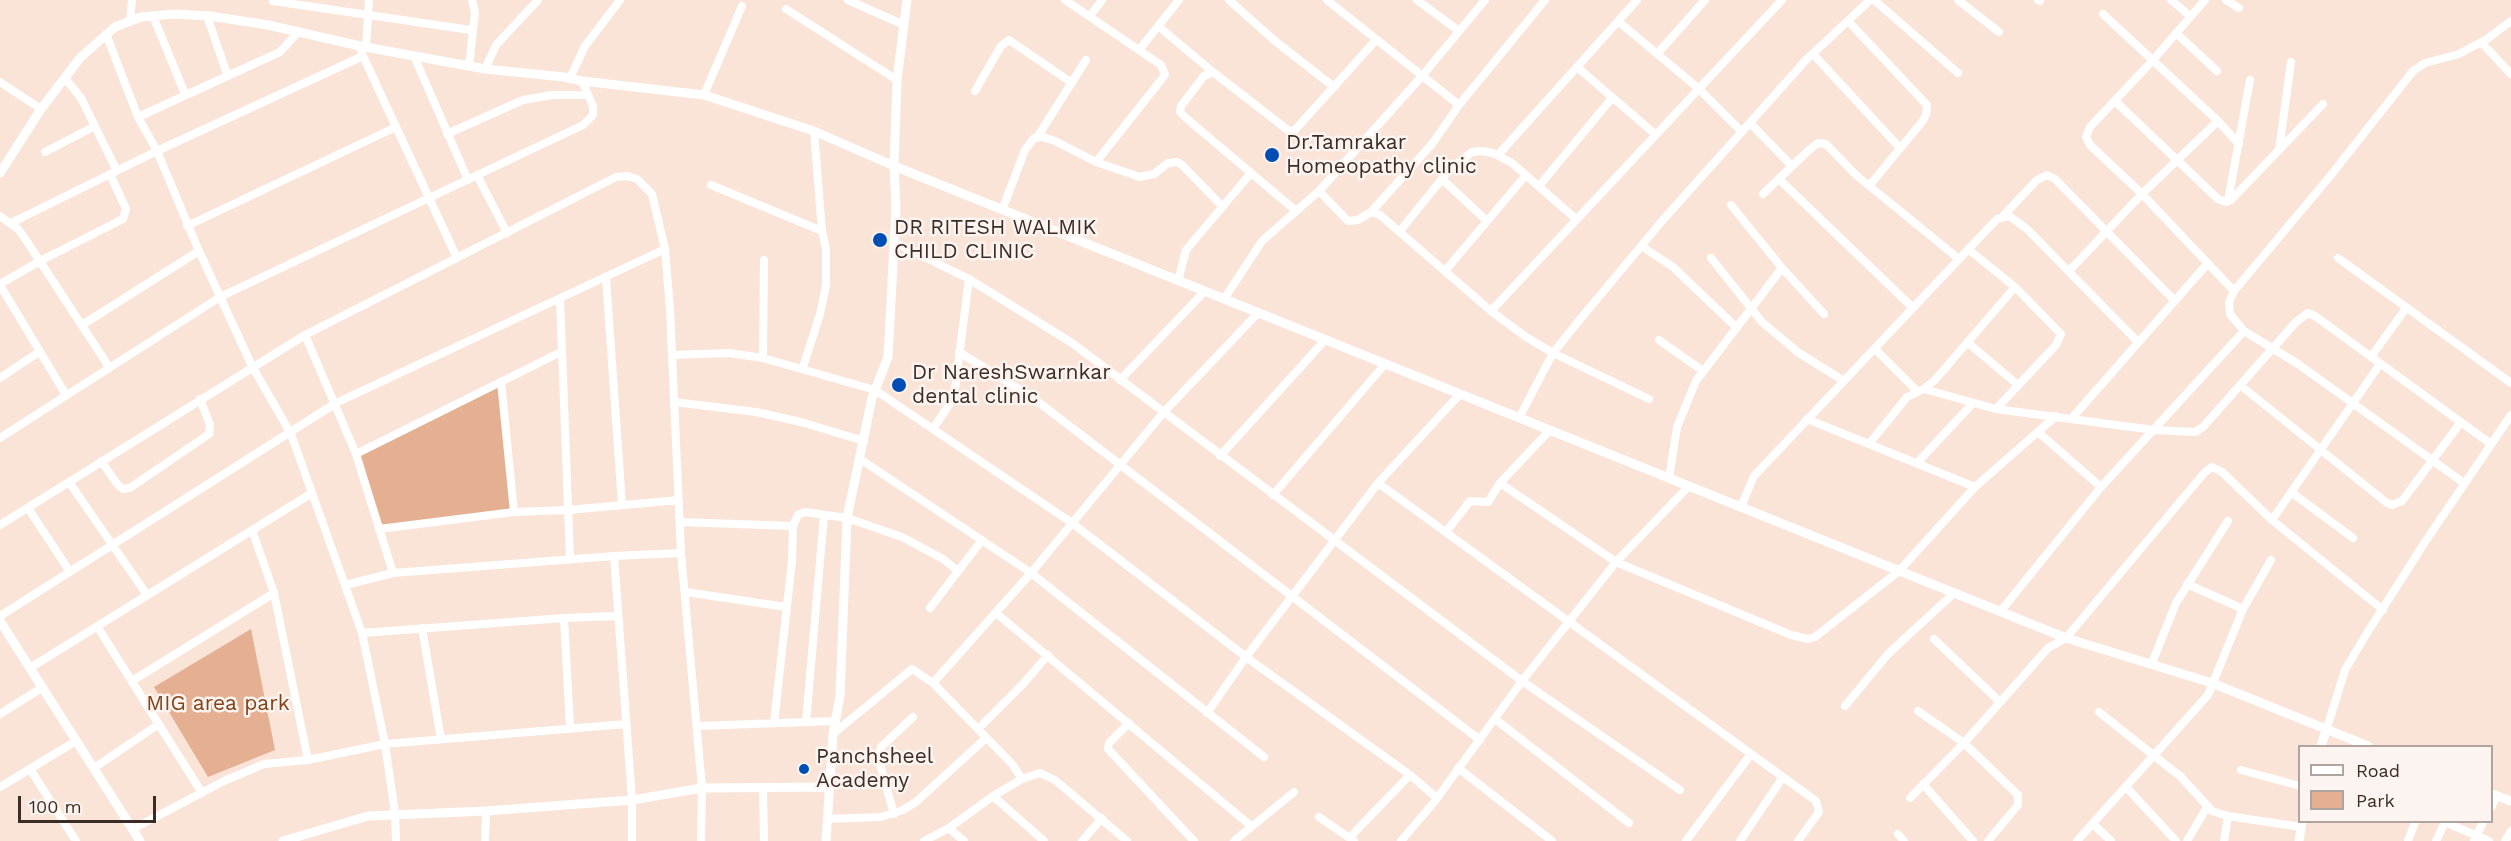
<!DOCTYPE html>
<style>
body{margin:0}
#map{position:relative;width:2511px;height:841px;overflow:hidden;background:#fae4d8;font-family:"Work Sans",sans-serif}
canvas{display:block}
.legend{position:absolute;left:2298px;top:745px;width:195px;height:78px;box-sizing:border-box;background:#fcf4f0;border:2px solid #afa49f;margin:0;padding:8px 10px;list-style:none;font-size:18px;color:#3b2d26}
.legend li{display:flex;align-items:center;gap:12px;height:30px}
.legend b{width:30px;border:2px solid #afa49f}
.scale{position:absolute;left:18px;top:796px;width:138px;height:27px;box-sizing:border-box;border:3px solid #3b2d26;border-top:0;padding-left:8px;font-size:18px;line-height:21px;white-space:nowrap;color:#3b2d26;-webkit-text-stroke:4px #fcf4f0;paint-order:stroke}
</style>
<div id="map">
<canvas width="2511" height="841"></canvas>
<ul class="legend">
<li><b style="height:8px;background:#fff"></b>Road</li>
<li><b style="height:16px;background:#e5af92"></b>Park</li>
</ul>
<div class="scale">100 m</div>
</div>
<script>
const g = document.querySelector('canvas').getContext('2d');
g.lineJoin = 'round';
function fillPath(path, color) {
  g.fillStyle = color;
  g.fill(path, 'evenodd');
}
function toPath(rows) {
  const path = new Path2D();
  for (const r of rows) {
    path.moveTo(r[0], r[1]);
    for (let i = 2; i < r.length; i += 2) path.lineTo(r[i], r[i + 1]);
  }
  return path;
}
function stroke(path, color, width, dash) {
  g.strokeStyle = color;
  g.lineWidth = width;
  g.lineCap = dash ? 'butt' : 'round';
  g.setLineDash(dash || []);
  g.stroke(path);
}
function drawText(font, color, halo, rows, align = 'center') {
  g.font = font + ' "Work Sans",sans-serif';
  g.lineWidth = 5;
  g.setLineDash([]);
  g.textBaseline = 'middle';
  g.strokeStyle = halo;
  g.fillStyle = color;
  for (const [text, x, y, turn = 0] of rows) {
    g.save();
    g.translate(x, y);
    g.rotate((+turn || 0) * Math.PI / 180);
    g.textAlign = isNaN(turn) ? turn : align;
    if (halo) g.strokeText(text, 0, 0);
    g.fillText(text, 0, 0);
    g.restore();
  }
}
fillPath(toPath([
 [501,382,514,512,379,529,356,454],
 [251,629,275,750,208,777,154,687]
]), '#e5af92');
stroke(toPath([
 [848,0,904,25],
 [1229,0,1275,41,1334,87],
 [1327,0,1459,105],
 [1417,0,1459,31],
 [1874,0,1958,73],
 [1958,0,1999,32],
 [2038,0,2040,1],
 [2171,0,2190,16],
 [2205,0,2153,60,2090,127,2086,137,2090,145,2142,194,2234,291],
 [2226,0,2239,8],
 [273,1,471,30],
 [786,9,897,80],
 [2103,14,2218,121,2239,144],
 [153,16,185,94],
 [207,16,227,74],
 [1090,16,1102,0],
 [130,21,132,0],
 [1848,21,1927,105,1926,115,1922,122,1869,186],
 [1619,22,1698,88,1742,132],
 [1158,26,1213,72],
 [2176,33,2217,71],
 [106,34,138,117,157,151,199,251,252,366,291,434,362,633,385,744,395,813,396,841],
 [2481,42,2511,74],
 [360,46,363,56,457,258],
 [366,47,369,0],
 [1139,50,1179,0],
 [1657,54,1705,0],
 [1813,54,1900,148],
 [414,56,468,180],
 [469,66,475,12,472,0],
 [1577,67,1655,134],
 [485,69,496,45,538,0],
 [65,78,81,98,117,171],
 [570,78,585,46,620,0],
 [0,82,41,109],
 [975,91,1001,46,1009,40,1072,83],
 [704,95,742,6],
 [2115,101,2218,199,2226,202,2231,200,2323,104],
 [138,117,280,52,298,32],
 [1750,123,1792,166],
 [447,134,523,100,552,95,587,95],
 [1038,136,1086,60],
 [2279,150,2291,62],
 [45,152,95,126],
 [1498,155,1637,0],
 [1096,162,1140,177,1154,174,1168,163,1177,162,1182,165,1222,206],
 [477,175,507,233],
 [1442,179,1487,221],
 [1779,179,1913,308],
 [711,185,822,231],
 [1539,186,1612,98],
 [1319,191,1348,221,1358,220,1371,212,1380,215,1491,311,1526,337,1553,353,1649,399],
 [1763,194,1809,150,1818,143,1826,144,1856,175,1959,259],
 [2228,201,2250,80],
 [1731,205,1782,268,1824,314],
 [1002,210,1025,150,1034,138,1043,137,1055,141,1096,162,1165,75,1161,65,1065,0],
 [1296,211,1186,118,1180,112,1181,106,1204,76,1213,72,1289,131,1294,131,1376,40],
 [1371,212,1432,144,1459,105,1545,0],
 [0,216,18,229,26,240,109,367],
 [2003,216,2037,180,2047,175,2055,179,2175,301],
 [11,223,157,151,363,56],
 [187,226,396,127],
 [1400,231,1450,169,1472,152,1482,151,1493,153,1512,163,1576,219],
 [894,242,969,279,1072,343,1522,681,1680,790],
 [1641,246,1673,267,1737,328],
 [1968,249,2015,287,2061,334,2056,345,1996,409],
 [1711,258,1762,322,1799,353,1844,381],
 [2338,258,2511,383],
 [1445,271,1526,175],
 [2069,271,2142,194,2218,121],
 [606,277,622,505],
 [1178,281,1186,250,1251,173],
 [0,284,40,261,123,219,126,209,110,174],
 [0,285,66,395],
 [560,299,570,559],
 [1224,299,1262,241,1319,191,1422,76,1485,0],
 [1491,311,1782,0],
 [82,325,199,251],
 [305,335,356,454,393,573,614,556,681,553],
 [1659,340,1703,371],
 [1967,342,2018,385],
 [1875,349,1917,391],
 [959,352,1033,398,1480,740],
 [672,355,729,353,763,358,875,390,1072,523,1246,657,1410,775,1437,798],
 [2371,357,2406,308],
 [763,358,764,260],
 [803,367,820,314,826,285,826,249,822,231,814,131],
 [0,378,39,352],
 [1120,380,1205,291],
 [501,382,514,512],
 [2240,385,2387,503,2392,505,2402,501,2461,422],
 [1924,389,1996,409,2154,430,2195,432,2203,427,2296,322,2308,313,2315,316,2491,444],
 [674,402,756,412,801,422,864,441],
 [1519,418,1553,353,1577,323,1662,221,1805,61,1870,0],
 [2072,418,2208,263],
 [1807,419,1975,487],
 [933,429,954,397,969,279],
 [2038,432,2101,487],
 [0,438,220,297,583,125,593,115,593,106,582,81],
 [1869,444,1907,397,1924,389,1935,380,2015,287],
 [356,454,561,352],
 [1220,456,1325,340],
 [860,459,1031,573,1264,757],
 [101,461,118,485,123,489,130,488,209,434,210,425,200,399],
 [1917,463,1972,404],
 [1669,478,1677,427,1696,381,1782,268],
 [69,482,147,595],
 [1378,483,1816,801,1819,812,1798,841],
 [1500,483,1616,562,1791,635,1808,639,1815,637,1899,571,1975,487,2056,416],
 [2464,483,2298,364,2244,331,2230,314,2229,302,2234,291,2331,175,2413,71,2425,63,2459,54,2487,39,2511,21],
 [2291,492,2353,538],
 [1273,495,1385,364],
 [1741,507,1754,476,1997,219,2009,216,2027,229,2138,342],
 [28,508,70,572],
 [2272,520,2380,364],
 [680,522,793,526],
 [0,525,305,335,616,177,628,176,637,179,652,194,665,249,670,309,681,553,702,788,701,841],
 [379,529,514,512,568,510,679,500],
 [252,530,274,593,308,760],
 [1446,532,1470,501,1488,502,1500,483,1550,430],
 [614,556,632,800,632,841],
 [2187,584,2243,609],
 [345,585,393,573],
 [686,592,786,607],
 [930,608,982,540],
 [2000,612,2101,487,2244,331],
 [996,613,1251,826],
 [0,616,336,403,665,249],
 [564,618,570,727],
 [97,626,202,793],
 [422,628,441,739],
 [362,633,564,618,617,616],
 [1934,639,1999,701],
 [2152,663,2176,603,2228,521],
 [30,668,312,493],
 [132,681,274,593],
 [933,683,1012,764,1022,779],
 [1845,706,1888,654,1954,593],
 [1918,711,1964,743,2018,795,2018,805,1988,841],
 [2099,712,2181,777,2212,811,2228,816,2301,827],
 [1207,713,1246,657,1378,483,1460,394],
 [0,714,43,687],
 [1495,719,1629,823],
 [806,722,824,515],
 [774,723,792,561,793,526,798,515,805,512,847,518,902,537,943,559,958,571],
 [1129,723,1109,743,1108,749,1194,841],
 [697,726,835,721],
 [978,729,1023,684,1048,655],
 [2326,731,2345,670,2367,633,2425,542,2511,415],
 [833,734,912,669,933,683,1031,573,1163,413,1258,313],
 [94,768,159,724],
 [1458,768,1552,841],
 [30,769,76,841],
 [2241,770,2300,786],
 [1923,784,1973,841],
 [0,787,76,741],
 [763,787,764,841],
 [2126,787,2176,841],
 [993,796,1044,841],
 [1910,798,1964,743,2048,648,2066,638,2205,472,2212,467,2222,472,2272,520,2383,610],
 [2492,806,2496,796],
 [894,814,878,757,881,747,913,717],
 [1319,817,1354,841],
 [827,819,881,817,903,810,916,802,986,738],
 [2445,822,2489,841],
 [2093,824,2111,841],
 [949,828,964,841],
 [133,829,224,781,264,764,308,760,385,744,626,724],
 [1898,834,1904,841],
 [1350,837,1410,775],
 [485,841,486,811],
 [924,841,949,828,993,796,1022,779,1040,773,1055,780,1127,841],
 [1082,841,1102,818],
 [1234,841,1294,792],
 [1401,841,1435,801,1522,681,1616,562,1689,486],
 [1686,841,1751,754],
 [1740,841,1783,777],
 [2077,841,2208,695,2243,609,2271,560],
 [2187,841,2207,807],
 [2224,841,2228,816],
 [2408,841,2415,822],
 [2436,841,2445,822],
 [2474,841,2483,822],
 [2505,841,2511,831]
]), '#fff', 8);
stroke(toPath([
 [0,173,41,109,80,58,115,27,141,17,174,14,210,16,268,25,360,46,485,69,564,77,582,81,704,95,814,131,894,166,2066,638,2212,683,2368,746],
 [0,621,140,841],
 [2321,746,2326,731],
 [2492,794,2511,801],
 [283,841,368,816,486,811,632,800,702,788,829,787],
 [826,841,833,734,840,696,847,518,872,398,888,357,896,208,894,166,897,80,907,0],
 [2299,841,2302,822]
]), '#fff', 9);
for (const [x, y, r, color] of [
 [1272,155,8,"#004db6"],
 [880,240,8,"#004db6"],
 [899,385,8,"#004db6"],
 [804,769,6,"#004db6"]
]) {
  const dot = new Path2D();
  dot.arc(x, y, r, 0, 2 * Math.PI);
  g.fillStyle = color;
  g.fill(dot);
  stroke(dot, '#fcf4f0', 2);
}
drawText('21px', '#3b2d26', '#fcf4f0', [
 ["Dr.Tamrakar",1286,143],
 ["Homeopathy clinic",1286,167],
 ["DR RITESH WALMIK",894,228],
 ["CHILD CLINIC",894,252],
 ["Dr NareshSwarnkar",912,373],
 ["dental clinic",912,397],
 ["Panchsheel",816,757],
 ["Academy",816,781]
], 'left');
drawText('21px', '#844217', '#fcf4f0', [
 ["MIG area park",218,704]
]);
</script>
